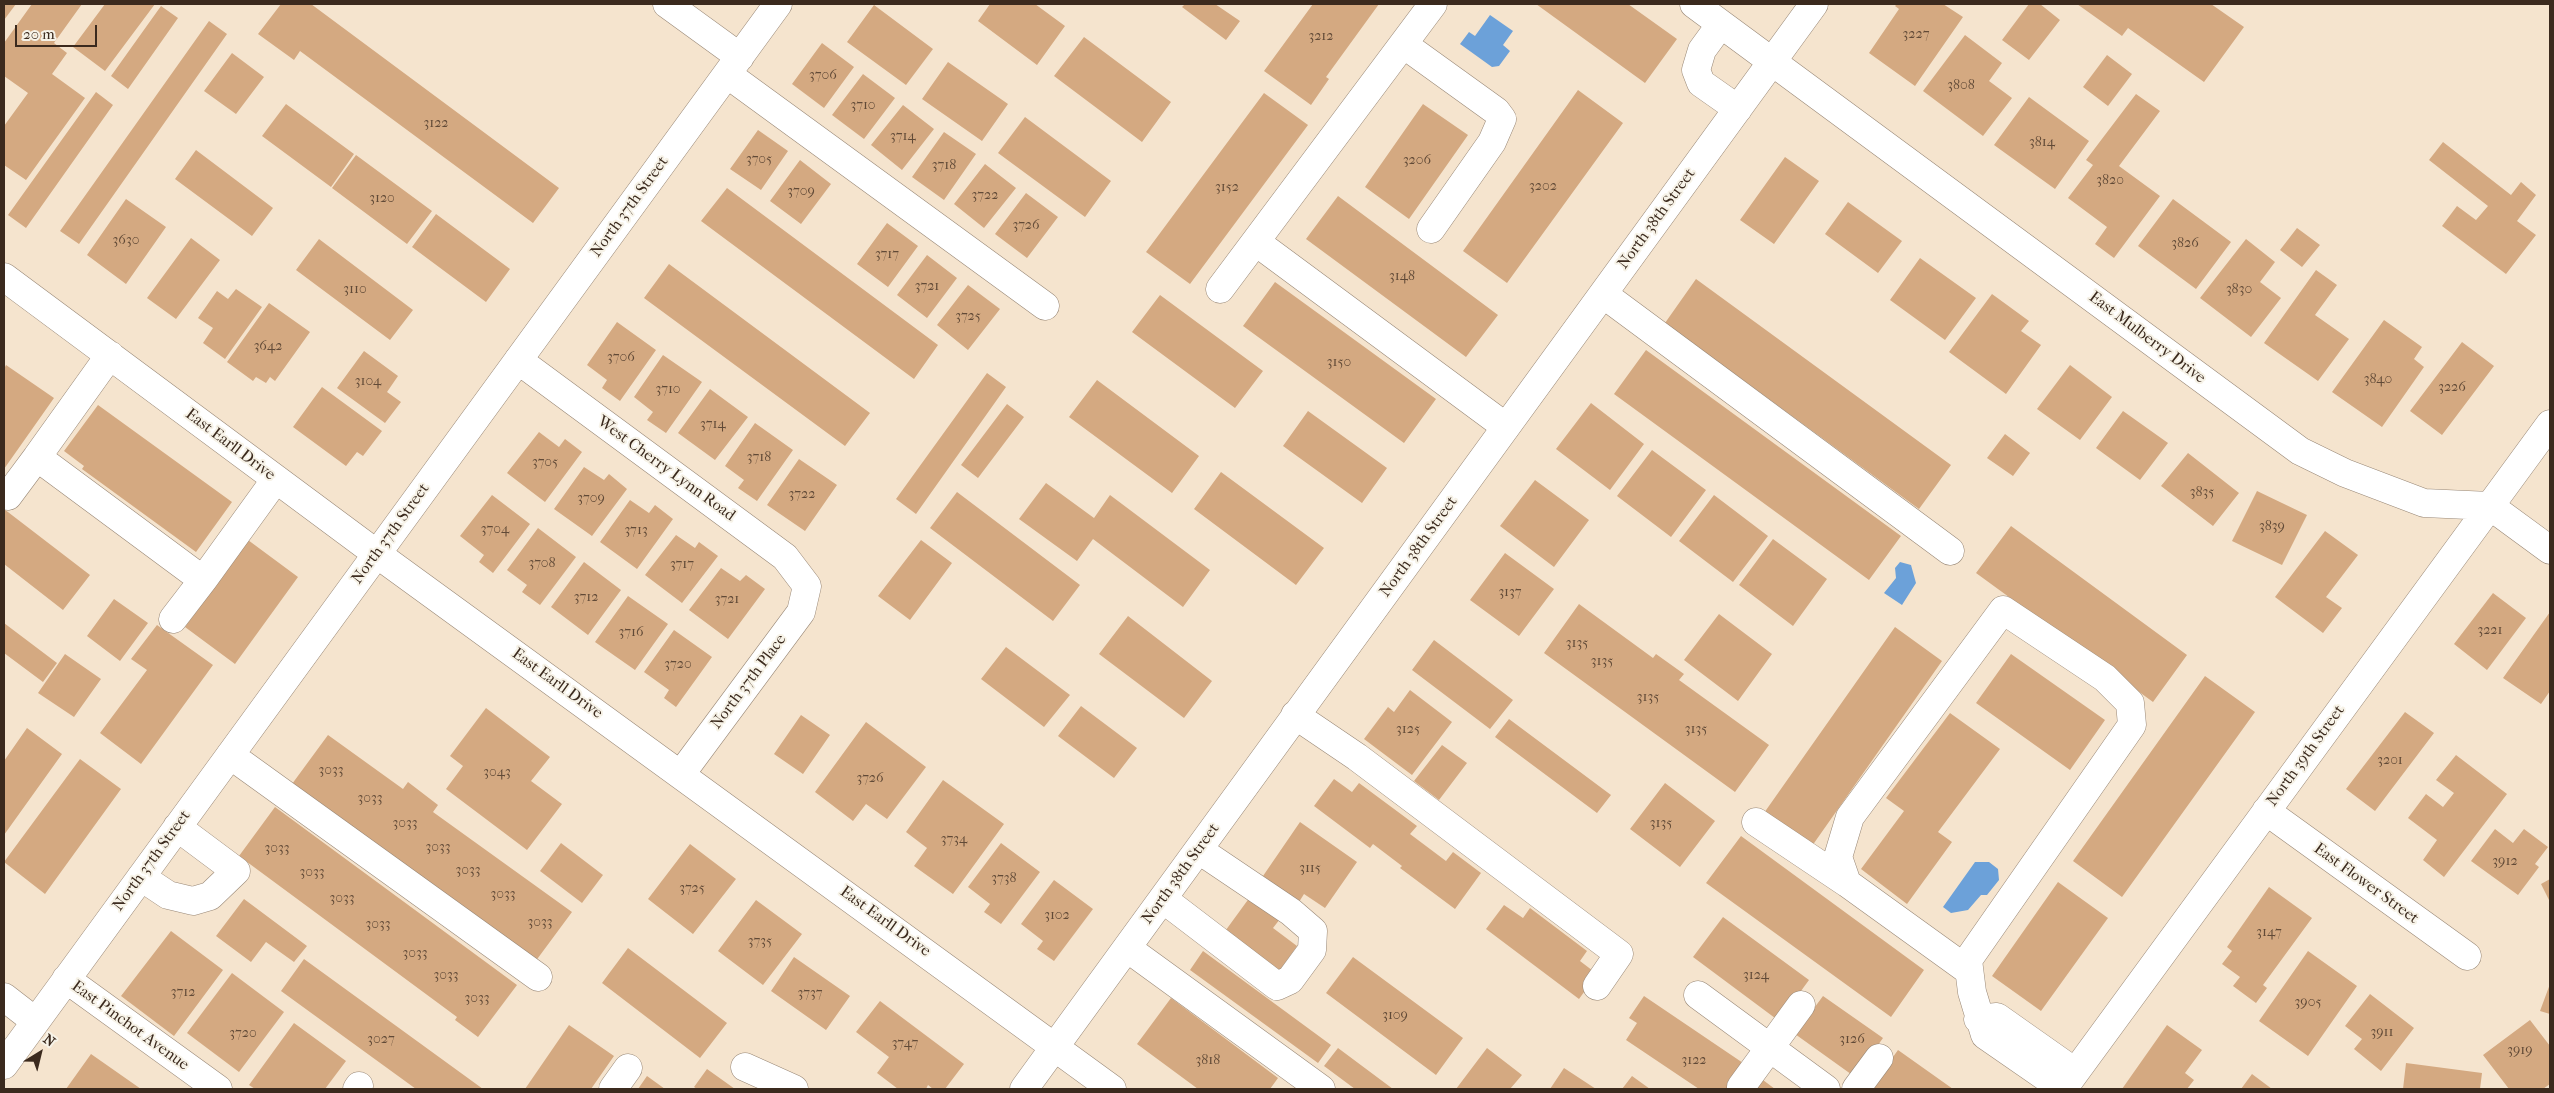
<!DOCTYPE html>
<style>
body{margin:0}
#map{position:relative;width:2554px;height:1093px;overflow:hidden;background:#f5e4ce;font-family:"IM FELL French Canon",serif}
canvas{display:block}
.frame{position:absolute;inset:0;border:5px solid #3b2a1e;pointer-events:none}
.north{position:absolute;left:15px;top:1028px;width:50px;height:50px;-webkit-text-stroke:4px #f7f3e8;paint-order:stroke;rotate:36deg;font-size:14px;font-weight:700;line-height:20px;text-align:center;color:#3b2a1e}
.north::after{content:'';display:block;margin:auto;width:18px;height:22px;background:#3b2a1e;clip-path:polygon(50% 0,100% 100%,50% 72%,0 100%)}
.scale{position:absolute;left:15px;top:25px;width:82px;height:22px;box-sizing:border-box;border:2px solid #3b2a1e;border-top:0;padding-left:6px;font-size:15px;line-height:18px;white-space:nowrap;color:#3b2a1e;-webkit-text-stroke:4px #f7f3e8;paint-order:stroke}
</style>
<div id="map">
<canvas width="2554" height="1093"></canvas>
<div class="frame"></div>
<div class="north">N</div>
<div class="scale">20 m</div>
</div>
<script>
const g = document.querySelector('canvas').getContext('2d');
g.lineJoin = 'round';
function fillPath(path, color) {
  g.fillStyle = color;
  g.fill(path, 'evenodd');
}
function toPath(rows) {
  const path = new Path2D();
  for (const r of rows) {
    path.moveTo(r[0], r[1]);
    for (let i = 2; i < r.length; i += 2) path.lineTo(r[i], r[i + 1]);
  }
  return path;
}
function stroke(path, color, width, dash) {
  g.strokeStyle = color;
  g.lineWidth = width;
  g.lineCap = dash ? 'butt' : 'round';
  g.setLineDash(dash || []);
  g.stroke(path);
}
function drawText(font, color, halo, rows, align = 'center') {
  g.font = font + ' "IM FELL French Canon",serif';
  g.lineWidth = 4;
  g.setLineDash([]);
  g.textBaseline = 'middle';
  g.strokeStyle = halo;
  g.fillStyle = color;
  for (const [text, x, y, turn = 0] of rows) {
    g.save();
    g.translate(x, y);
    g.rotate((+turn || 0) * Math.PI / 180);
    g.textAlign = isNaN(turn) ? turn : align;
    if (halo) g.strokeText(text, 0, 0);
    g.fillText(text, 0, 0);
    g.restore();
  }
}
fillPath(toPath([
 [1490,15,1513,31,1503,45,1510,51,1499,66,1492,67,1460,44,1469,32,1475,36],
 [1900,562,1911,565,1916,583,1902,605,1884,593,1896,578,1895,568],
 [1975,862,1989,862,1998,869,1999,880,1987,895,1981,895,1968,910,1951,913,1943,907]
]), '#6ca1d9');
fillPath(toPath([
 [4,4,16,4,4,20],
 [32,4,82,4,54,43,67,53,52,74,85,98,26,180,4,165,4,126,28,93,4,76,4,43],
 [105,4,155,4,105,71,73,47],
 [281,4,311,4,559,188,533,223,300,51,294,60,258,34],
 [990,4,1035,4,1065,26,1037,65,978,21],
 [1185,4,1215,4,1240,21,1226,40,1182,7],
 [1313,4,1379,4,1326,77,1329,79,1311,105,1264,71],
 [1536,4,1628,4,1677,39,1645,83],
 [1897,4,1943,4,1963,17,1915,86,1869,53,1899,9,1895,6],
 [2029,4,2040,4,2060,20,2029,60,2002,40],
 [2077,4,2211,4,2244,27,2204,82,2128,28,2122,36],
 [874,5,933,49,906,85,847,42],
 [161,6,178,18,128,89,111,76],
 [209,21,227,34,79,244,60,231],
 [1965,35,2002,63,1989,81,2012,98,1983,136,1923,91],
 [1084,37,1171,102,1142,142,1054,76],
 [822,43,854,67,824,108,792,84],
 [232,53,264,77,236,114,204,91],
 [2107,55,2132,74,2108,106,2083,87],
 [948,62,1008,104,982,141,922,99],
 [863,74,895,98,864,139,832,115],
 [1578,90,1623,123,1507,283,1463,251],
 [96,92,113,105,26,228,8,215],
 [1264,93,1308,125,1190,284,1146,252],
 [2136,94,2160,111,2119,166,2160,196,2114,258,2095,244,2107,227,2068,198,2093,165,2086,160],
 [2029,97,2089,141,2055,189,1994,145],
 [286,104,354,154,331,187,262,136],
 [1423,104,1468,135,1409,219,1365,187],
 [903,105,934,129,902,170,871,145],
 [1025,117,1111,181,1085,217,998,153],
 [758,130,788,151,761,190,730,169],
 [944,132,976,154,944,200,912,177],
 [2443,142,2511,195,2521,182,2536,195,2517,221,2536,235,2506,274,2442,226,2457,206,2476,220,2488,206,2429,160],
 [196,150,273,208,252,236,175,179],
 [356,155,432,211,407,244,332,188],
 [1785,157,1819,181,1774,244,1740,220],
 [800,160,831,184,801,224,770,201],
 [985,164,1016,188,984,228,954,204],
 [727,188,938,345,914,379,701,221],
 [1026,193,1058,217,1027,258,995,234],
 [1338,196,1498,315,1466,357,1306,239],
 [126,199,166,227,126,284,87,255],
 [2173,199,2231,242,2196,289,2138,246],
 [1848,202,1902,241,1878,273,1825,234],
 [436,214,510,269,486,302,412,247],
 [887,223,918,246,888,287,857,264],
 [2297,228,2320,245,2302,267,2280,250],
 [191,238,220,260,176,319,147,298],
 [319,239,413,310,390,340,296,270],
 [2246,239,2275,262,2260,282,2281,298,2251,337,2200,298],
 [927,255,957,278,927,318,897,295],
 [1920,258,1976,298,1945,340,1890,300],
 [669,264,870,413,845,446,644,298],
 [2316,270,2337,285,2315,315,2349,339,2318,381,2264,343],
 [1696,279,1951,465,1919,509,1665,323],
 [1275,282,1436,399,1404,443,1243,326],
 [968,285,1000,309,968,350,937,325],
 [236,289,262,307,225,359,203,343,213,328,198,318,217,291,228,299],
 [1992,294,2029,321,2021,331,2041,345,2006,394,1949,352],
 [1160,295,1263,371,1235,408,1132,332],
 [269,303,310,332,275,381,270,377,266,383,256,377,253,381,227,362],
 [2384,320,2422,347,2414,359,2424,367,2382,427,2332,392],
 [617,322,656,350,620,401,602,388,607,380,587,365],
 [2462,342,2494,366,2442,435,2410,411],
 [1646,350,1901,536,1869,580,1614,394],
 [364,351,398,376,387,392,401,402,385,423,337,388],
 [663,355,702,382,666,433,647,420,653,412,634,397],
 [6,365,54,398,4,469,4,369],
 [2070,365,2112,397,2080,440,2037,409],
 [987,373,1006,387,916,514,896,499],
 [1097,380,1199,456,1172,493,1069,417],
 [322,387,382,431,363,456,357,452,346,466,293,427],
 [710,389,748,417,715,460,678,433],
 [1591,403,1644,444,1610,490,1556,449],
 [1007,404,1024,417,978,478,961,465],
 [98,405,232,502,196,552,82,469,84,466,64,451],
 [1308,411,1387,468,1362,503,1283,446],
 [2123,411,2168,443,2140,480,2096,448],
 [755,423,793,450,757,501,738,488,744,480,725,466],
 [539,432,559,447,565,439,582,452,545,502,507,473],
 [2005,434,2030,453,2013,476,1987,458],
 [1652,450,1706,490,1671,537,1617,496],
 [2188,453,2239,493,2213,526,2161,486],
 [799,459,837,485,805,531,767,505],
 [584,467,604,480,609,474,627,489,592,536,554,509],
 [1221,472,1324,548,1296,585,1194,509],
 [1535,480,1589,520,1554,567,1500,526],
 [1046,483,1094,518,1110,495,1210,570,1183,607,1093,539,1077,561,1019,519],
 [2257,491,2307,515,2282,565,2232,541],
 [957,492,1080,585,1053,621,930,528],
 [492,495,530,524,493,573,479,562,484,555,460,536],
 [1714,495,1768,536,1733,582,1679,541],
 [630,500,649,513,655,505,673,519,637,569,600,542],
 [4,509,90,575,63,610,4,564],
 [2011,526,2187,655,2153,702,1976,573],
 [538,528,576,557,540,605,522,592,527,585,507,570],
 [2325,531,2358,555,2326,597,2342,608,2323,633,2275,597],
 [676,535,695,548,699,542,718,556,682,603,645,575],
 [1773,539,1827,579,1793,626,1739,585],
 [248,540,298,577,235,664,185,627],
 [921,540,952,563,910,620,878,596],
 [1505,553,1554,589,1519,636,1470,600],
 [584,562,621,590,588,635,551,607],
 [721,568,740,581,746,575,765,589,728,639,689,610],
 [2493,593,2526,618,2487,670,2454,644],
 [628,596,668,624,635,670,595,642],
 [114,599,148,623,120,661,87,636],
 [1579,604,1653,658,1656,654,1684,674,1679,680,1769,745,1735,792,1544,653],
 [2550,612,2550,691,2541,704,2503,678],
 [1719,614,1772,654,1738,701,1684,660],
 [1128,616,1212,681,1184,718,1099,654],
 [4,623,57,663,43,682,4,653],
 [157,625,213,665,141,764,100,733,147,670,131,659],
 [1895,627,1942,661,1812,846,1764,813],
 [674,630,712,657,676,707,664,698,669,690,644,672],
 [1434,640,1513,700,1490,729,1412,670],
 [1006,647,1070,695,1044,727,981,679],
 [65,654,101,679,74,717,38,693],
 [2011,654,2105,720,2070,770,1976,703],
 [2205,676,2255,712,2122,897,2073,861],
 [1410,690,1452,722,1412,775,1364,739,1388,707,1394,712],
 [1081,706,1137,748,1114,778,1058,736],
 [486,708,550,757,531,781,562,804,527,850,446,789,463,766,450,756],
 [2405,712,2434,733,2375,811,2346,789],
 [1950,713,2000,749,1938,832,1952,842,1907,904,1861,869,1904,811,1886,798],
 [801,715,830,735,803,774,774,754],
 [1509,719,1611,795,1597,813,1495,737],
 [866,722,926,767,887,819,866,804,853,821,815,792],
 [27,728,62,754,4,835,4,761],
 [328,735,403,789,408,782,438,805,433,812,572,912,535,962,292,784],
 [1442,745,1467,763,1439,800,1414,781],
 [2456,755,2507,794,2444,877,2423,860,2437,840,2408,818,2426,794,2443,807,2454,793,2436,780],
 [80,759,121,789,45,894,4,862],
 [1334,779,1352,792,1359,783,1417,826,1410,834,1446,861,1453,852,1481,873,1455,909,1400,868,1402,866,1373,844,1370,848,1314,806],
 [943,780,1004,824,953,894,914,866,927,848,906,832],
 [1665,783,1715,821,1680,867,1630,829],
 [275,807,517,985,478,1037,455,1020,457,1017,239,856],
 [1300,822,1357,862,1325,908,1304,894,1299,902,1263,876],
 [2495,829,2513,843,2524,829,2548,847,2535,864,2539,867,2518,895,2471,861],
 [1741,836,1924,970,1891,1017,1706,883],
 [561,843,603,875,582,903,540,871],
 [1001,843,1040,872,1001,924,984,912,990,904,968,887],
 [690,844,736,879,693,934,648,899],
 [2550,879,2550,902,2541,884],
 [1054,880,1093,909,1054,961,1037,949,1043,941,1021,924],
 [2058,882,2108,918,2041,1011,1992,976],
 [2269,887,2312,918,2263,985,2267,988,2256,1003,2233,986,2240,977,2222,964,2232,951,2227,947],
 [1250,897,1280,919,1273,928,1297,946,1277,974,1223,934],
 [244,899,307,946,294,962,266,942,251,962,216,936],
 [756,900,802,934,763,985,718,951],
 [1504,905,1523,918,1530,908,1587,951,1580,961,1597,974,1579,999,1486,929],
 [1723,917,1809,980,1779,1021,1693,957],
 [171,931,223,970,174,1036,121,996],
 [628,948,727,1023,700,1058,602,983],
 [1203,951,1331,1045,1318,1063,1190,970],
 [2308,951,2357,986,2308,1056,2259,1021],
 [794,957,850,996,826,1030,771,991],
 [1353,957,1463,1038,1436,1075,1326,993],
 [304,959,483,1089,416,1089,281,991],
 [232,973,284,1012,239,1072,187,1033],
 [2550,984,2550,1014,2540,1011],
 [2370,994,2414,1028,2381,1071,2354,1049,2362,1039,2345,1026],
 [1644,996,1746,1065,1730,1089,1699,1089,1626,1040,1637,1023,1629,1018],
 [1823,996,1883,1038,1855,1077,1795,1034],
 [1171,998,1278,1078,1270,1089,1198,1089,1137,1044],
 [880,1001,964,1064,945,1089,933,1089,928,1085,926,1089,898,1089,877,1073,889,1057,856,1032],
 [2530,1020,2550,1046,2550,1084,2543,1089,2509,1089,2483,1055],
 [294,1023,346,1061,325,1089,255,1089,249,1085],
 [569,1025,614,1056,591,1089,525,1089],
 [2167,1025,2202,1050,2185,1073,2194,1080,2187,1089,2122,1089],
 [1338,1048,1393,1089,1355,1089,1324,1066],
 [1487,1048,1522,1075,1510,1089,1456,1089],
 [1898,1050,1953,1089,1870,1089],
 [91,1054,141,1089,66,1089],
 [2406,1063,2482,1073,2480,1089,2403,1089],
 [1564,1068,1596,1089,1550,1089],
 [707,1069,735,1089,697,1089,694,1087],
 [2252,1074,2272,1089,2241,1089],
 [647,1076,665,1089,638,1089],
 [1632,1076,1650,1089,1622,1089],
 [1763,1080,1775,1089,1756,1089]
]), '#d4a981');
const minor = toPath([
 [667,4,740,57],
 [1694,4,1721,24],
 [1403,44,1496,111,1502,119,1492,142,1431,229],
 [727,74,1045,306],
 [1738,109,1701,83,1696,70,1702,50,1721,24,2300,451,2345,473,2424,503,2490,506,2550,550],
 [1256,242,1506,427],
 [4,277,377,554,1112,1089],
 [1220,289,1433,4],
 [1603,294,1950,551],
 [110,355,37,457,203,580,276,479],
 [518,360,785,557,807,586,801,612,681,774],
 [8,496,37,457],
 [173,619,203,580],
 [1295,715,1357,757,1619,954,1597,986],
 [230,755,538,977],
 [2266,811,2467,956],
 [1756,822,1847,883],
 [141,877,168,895,193,901,210,896,236,871,177,827],
 [1163,899,1277,986,1290,980,1312,950,1313,931,1291,912,1199,850],
 [1127,948,1321,1089],
 [1969,971,1847,883,1838,857,1850,817,2003,610,2105,678,2130,703,2132,725,1968,960,1972,992,1985,1035,2063,1089],
 [66,979,218,1089],
 [1698,995,1826,1089],
 [4,997,35,1021],
 [1978,1019,1997,1017,2075,1072],
 [4,1065,778,4],
 [745,1067,794,1089],
 [1741,1087,1801,1005],
 [357,1089,359,1086],
 [613,1089,628,1068],
 [1024,1089,1814,4],
 [1856,1089,1879,1058],
 [2063,1089,2550,424]
]);
stroke(minor, '#988776', 29);
stroke(minor, '#fff', 28);
drawText('14px', '#614a37', null, [
 ["3227",1916,35],
 ["3212",1321,37],
 ["3706",823,76],
 ["3808",1961,86],
 ["3710",863,106],
 ["3122",436,124],
 ["3714",903,137],
 ["3814",2042,143],
 ["3705",759,160],
 ["3206",1417,161],
 ["3718",944,166],
 ["3820",2110,181],
 ["3202",1543,187],
 ["3152",1227,188],
 ["3709",801,192],
 ["3722",985,196],
 ["3120",382,199],
 ["3726",1026,226],
 ["3630",126,241],
 ["3826",2185,244],
 ["3717",887,255],
 ["3148",1402,277],
 ["3721",927,287],
 ["3110",355,290],
 ["3830",2239,290],
 ["3725",968,317],
 ["3642",268,347],
 ["3706",621,358],
 ["3150",1339,363],
 ["3840",2378,380],
 ["3104",368,382],
 ["3226",2452,388],
 ["3710",668,390],
 ["3714",713,425],
 ["3718",759,458],
 ["3705",545,463],
 ["3835",2202,493],
 ["3722",802,495],
 ["3709",591,499],
 ["3839",2272,527],
 ["3704",495,530],
 ["3713",636,531],
 ["3708",542,564],
 ["3717",682,565],
 ["3137",1510,593],
 ["3712",586,598],
 ["3721",727,600],
 ["3221",2490,631],
 ["3716",631,633],
 ["3135",1577,644],
 ["3135",1602,662],
 ["3720",678,665],
 ["3135",1648,698],
 ["3125",1408,730],
 ["3135",1696,730],
 ["3201",2390,761],
 ["3033",331,771],
 ["3043",497,773],
 ["3726",870,779],
 ["3033",370,799],
 ["3033",405,824],
 ["3135",1661,824],
 ["3734",954,840],
 ["3033",438,848],
 ["3033",277,849],
 ["3912",2505,862],
 ["3115",1310,869],
 ["3033",468,871],
 ["3033",312,873],
 ["3738",1004,879],
 ["3725",692,889],
 ["3033",503,895],
 ["3033",342,899],
 ["3102",1057,916],
 ["3033",540,923],
 ["3033",378,925],
 ["3147",2269,933],
 ["3735",760,942],
 ["3033",415,954],
 ["3033",446,976],
 ["3124",1756,976],
 ["3712",183,993],
 ["3737",810,994],
 ["3033",477,999],
 ["3905",2308,1003],
 ["3109",1395,1016],
 ["3911",2382,1033],
 ["3720",243,1034],
 ["3027",381,1040],
 ["3126",1852,1040],
 ["3747",905,1044],
 ["3919",2520,1051],
 ["3818",1208,1061],
 ["3122",1694,1061]
]);
drawText('16px', '#3b2a1e', '#f7f3e8', [
 ["North 37th Street",630,207,-54],
 ["North 38th Street",1657,219,-54],
 ["East Mulberry Drive",2147,338,37],
 ["East Earll Drive",230,445,37],
 ["West Cherry Lynn Road",666,469,36],
 ["North 37th Street",391,534,-54],
 ["North 38th Street",1419,547,-54],
 ["North 37th Place",749,682,-53],
 ["East Earll Drive",557,684,36],
 ["North 39th Street",2306,756,-54],
 ["North 37th Street",152,861,-54],
 ["North 38th Street",1181,874,-54],
 ["East Flower Street",2366,884,36],
 ["East Earll Drive",885,922,36],
 ["East Pinchot Avenue",130,1026,36]
]);
</script>
